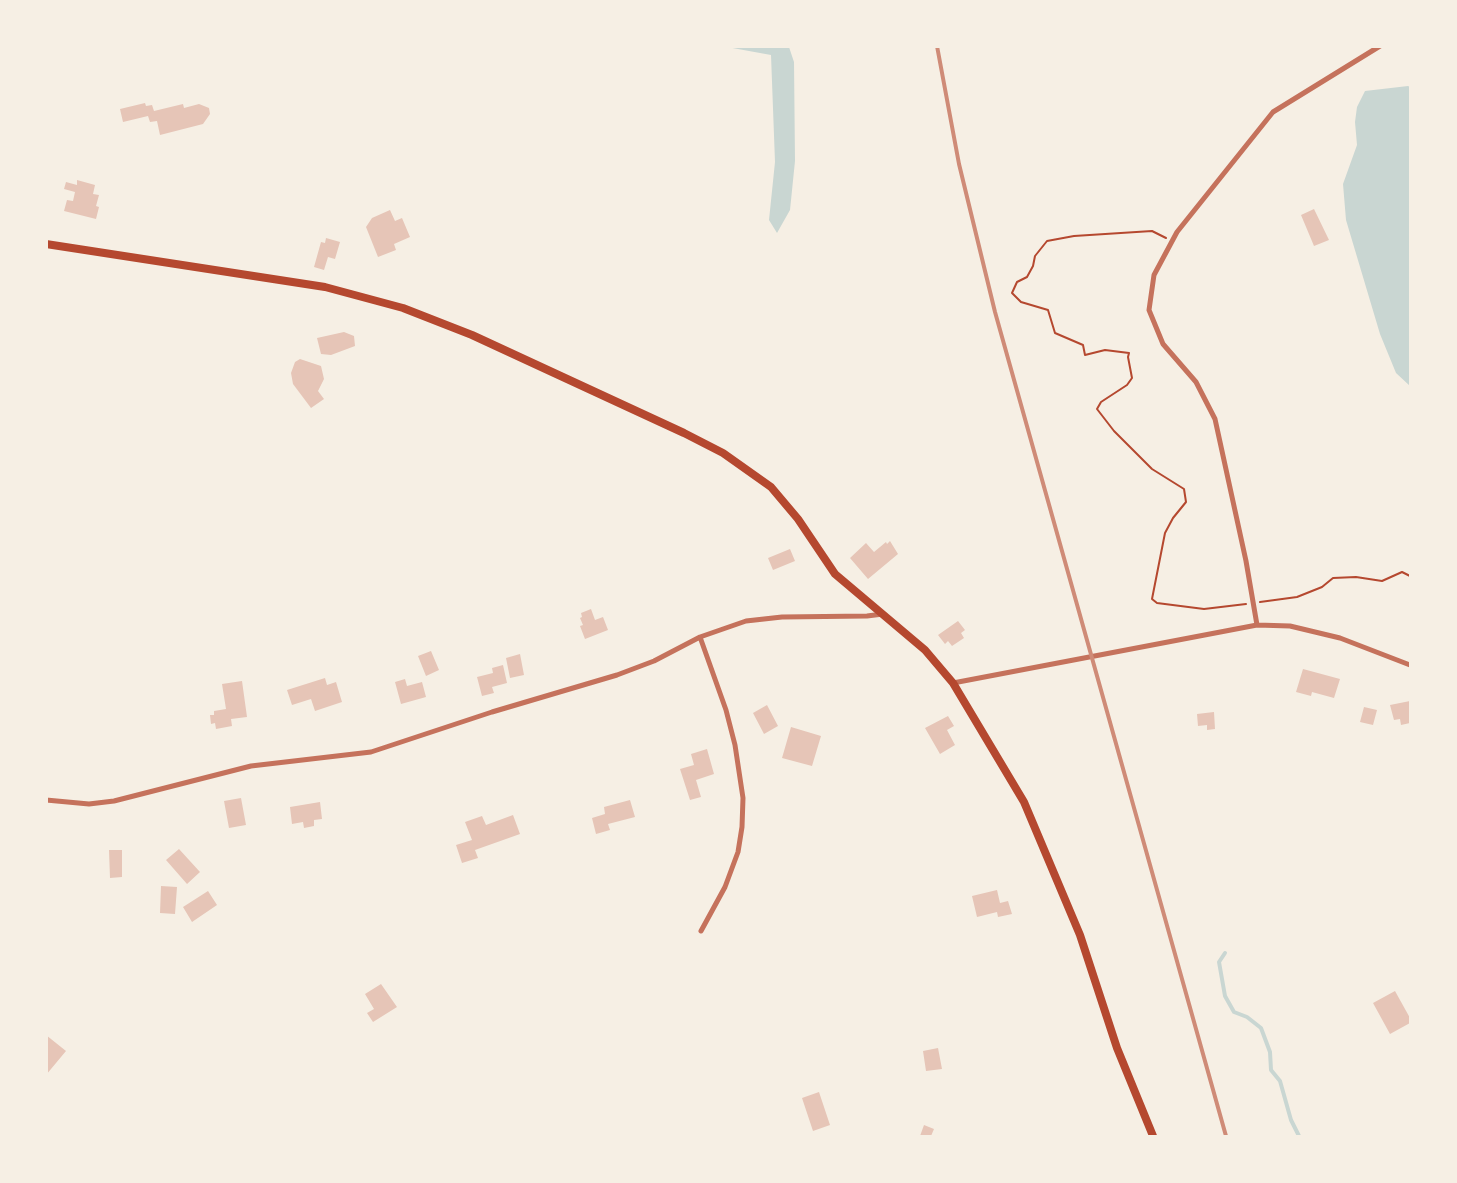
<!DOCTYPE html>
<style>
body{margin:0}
#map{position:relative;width:1457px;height:1183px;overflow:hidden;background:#f6efe4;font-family:"Times New Roman",serif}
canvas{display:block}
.frame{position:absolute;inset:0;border:48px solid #f6efe4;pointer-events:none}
</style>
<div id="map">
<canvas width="1457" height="1183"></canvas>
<div class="frame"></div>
</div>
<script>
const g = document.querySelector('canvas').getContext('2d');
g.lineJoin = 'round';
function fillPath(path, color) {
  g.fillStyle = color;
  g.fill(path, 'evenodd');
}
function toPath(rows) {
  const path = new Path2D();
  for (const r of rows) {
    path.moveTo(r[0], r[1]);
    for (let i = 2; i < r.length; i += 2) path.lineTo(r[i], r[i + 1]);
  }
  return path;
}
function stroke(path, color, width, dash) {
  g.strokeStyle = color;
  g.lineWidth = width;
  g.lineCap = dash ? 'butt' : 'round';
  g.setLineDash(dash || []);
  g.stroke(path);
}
fillPath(toPath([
 [727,47,789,47,794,62,795,161,790,210,777,233,769,220,775,162,771,55],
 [1408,86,1410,87,1410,386,1396,373,1380,334,1346,220,1343,184,1357,145,1355,122,1357,107,1365,91]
]), '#c9d6d2');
stroke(toPath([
 [1225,953,1219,962,1225,996,1234,1012,1247,1017,1261,1028,1270,1052,1271,1070,1280,1081,1291,1120,1299,1136]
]), '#c9d6d2', 4);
fillPath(toPath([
 [145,103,146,106,152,105,154,111,183,104,184,108,199,104,209,108,210,114,203,124,160,135,157,121,150,122,148,116,123,122,120,109],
 [77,180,95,185,93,194,99,195,96,206,99,207,96,219,64,211,67,200,73,201,75,192,64,189,66,182,77,185],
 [1314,209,1329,240,1314,246,1301,215],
 [390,210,395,221,402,218,410,237,394,244,396,250,378,257,366,227,372,218],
 [326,238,340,242,335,259,328,257,324,270,314,267,321,242,325,243],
 [344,332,354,336,355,346,331,355,321,354,317,338],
 [300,359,321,366,324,379,318,391,324,399,311,408,293,384,291,373,295,362],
 [890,541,898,554,868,579,850,558,866,543,874,552,886,542,887,544],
 [790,549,795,561,773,570,768,558],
 [591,609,595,620,603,617,608,630,585,639,580,626,583,625,580,618,582,617,581,613],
 [958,621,965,630,961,633,964,638,952,646,948,641,945,644,938,635],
 [431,651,439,670,426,676,418,656],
 [520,654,524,675,510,678,506,658],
 [503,665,507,683,492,687,494,693,482,696,477,677,493,673,492,668],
 [1303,669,1340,679,1334,698,1312,692,1311,696,1296,692],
 [325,678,327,685,336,682,342,702,315,711,311,699,292,705,287,690],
 [405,679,407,686,422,682,426,697,401,704,395,682],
 [242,681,247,717,231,719,232,726,216,729,215,723,211,724,210,715,214,715,214,711,226,709,222,684],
 [1410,701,1410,723,1401,725,1400,719,1394,720,1390,705],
 [767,705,778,726,764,734,753,713],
 [1364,707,1377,710,1373,725,1360,722],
 [1214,712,1215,729,1207,730,1207,725,1198,726,1197,714],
 [948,716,954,726,947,730,955,745,940,754,925,728],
 [791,727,821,736,812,766,782,758],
 [707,749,714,774,696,780,701,797,690,800,680,769,694,765,691,754],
 [241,798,246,825,229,828,224,801],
 [630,800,635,817,608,824,610,830,596,834,592,818,605,814,604,807],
 [320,802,322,819,314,820,314,826,304,828,303,822,292,824,290,807],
 [513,815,520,834,475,850,478,858,462,863,456,845,472,840,465,822,482,816,486,825],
 [179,849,200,872,187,884,166,860],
 [109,850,122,850,122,877,110,878],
 [161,886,177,887,175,914,160,913],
 [997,890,1000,903,1008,901,1012,914,998,917,997,912,977,917,972,896],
 [208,891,217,905,192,922,183,907],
 [381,984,397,1007,373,1022,367,1013,374,1009,365,994],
 [1395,991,1410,1018,1410,1023,1390,1034,1373,1003],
 [46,1035,66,1051,46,1075],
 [938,1048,942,1069,926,1071,923,1051],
 [819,1092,830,1125,813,1131,802,1098],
 [924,1125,934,1129,931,1136,920,1136]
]), '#e6c5b7');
stroke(toPath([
 [1166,238,1152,231,1074,236,1047,241,1035,256,1033,266,1027,277,1017,282,1012,293,1021,302,1048,310,1055,333,1083,345,1085,355,1105,350,1129,353,1128,357,1132,378,1127,385,1101,402,1097,409,1114,431,1152,469,1184,489,1186,502,1173,518,1165,533,1152,599,1157,603,1204,609,1246,604],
 [1260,602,1297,597,1322,587,1333,578,1356,577,1382,581,1402,572,1410,576]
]), '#b5482f', 2);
stroke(toPath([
 [1257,625,1246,561,1215,419,1196,382,1163,344,1149,310,1154,275,1177,232,1273,112,1380,46],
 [700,637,726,710,735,745,743,798,742,827,738,852,725,887,701,931],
 [953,683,1257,625,1290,626,1340,638,1410,665],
 [46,800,89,804,114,801,251,766,371,752,492,712,617,675,654,661,700,637,746,621,782,617,867,616,883,614]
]), '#c5725c', 5);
stroke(toPath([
 [46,244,325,287,403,308,472,335,684,433,723,453,771,487,798,519,835,574,925,650,953,683,1024,802,1080,935,1117,1048,1153,1136]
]), '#b5482f', 8);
stroke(toPath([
 [937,46,959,164,995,312,1226,1136]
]), '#cf8b77', 4);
</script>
